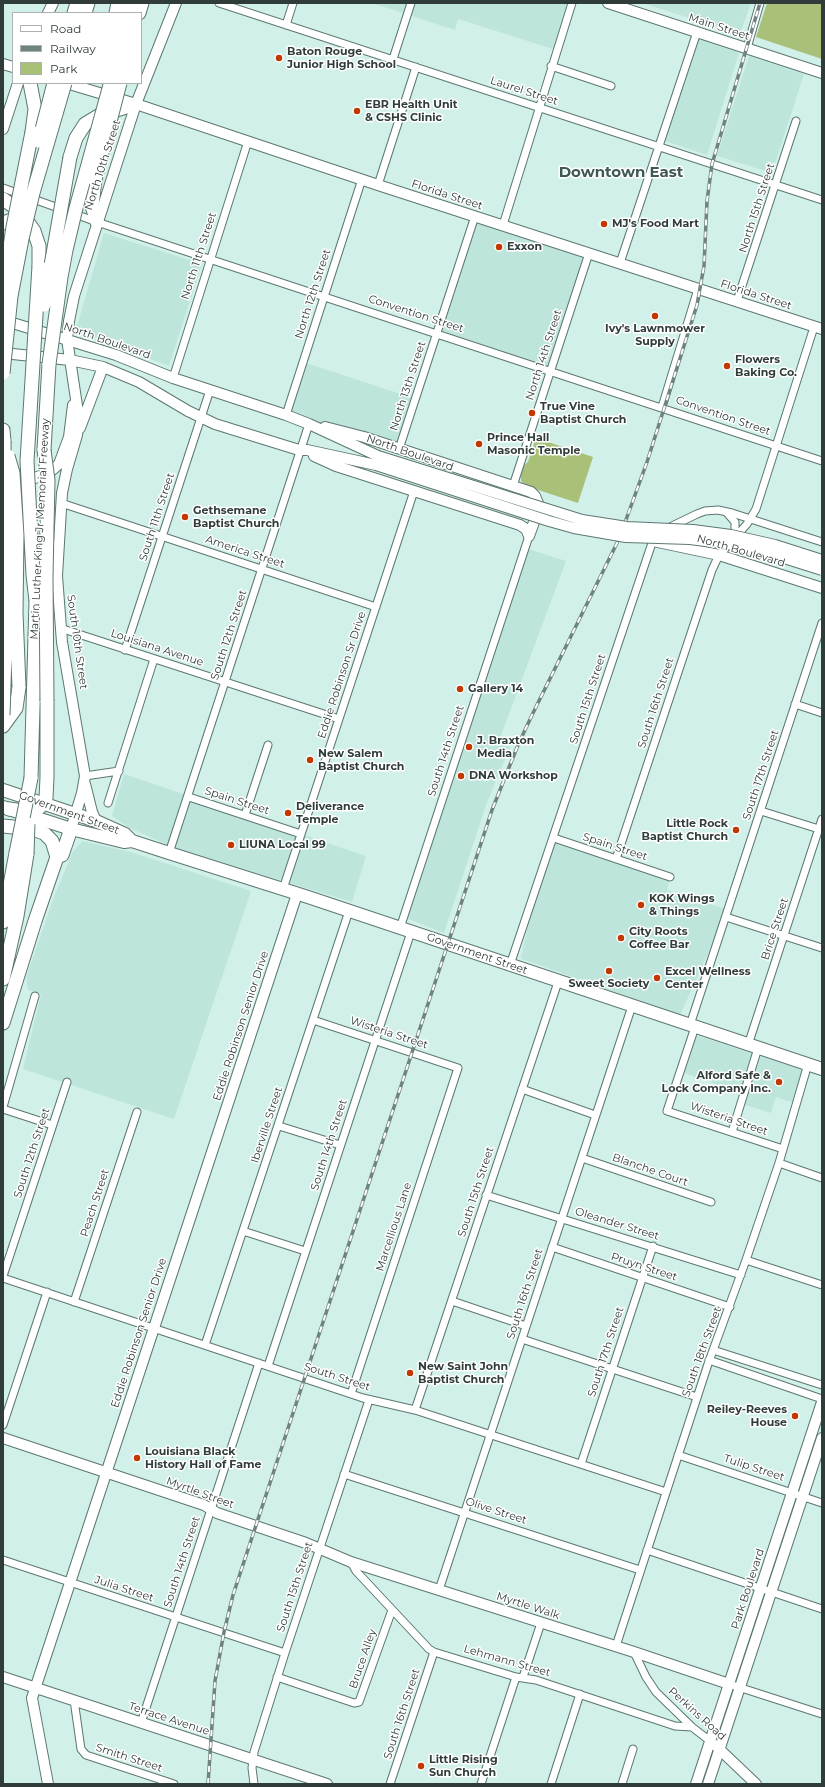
<!DOCTYPE html>
<style>
body{margin:0}
#map{position:relative;width:825px;height:1787px;overflow:hidden;background:#d1f0e9;font-family:Montserrat,sans-serif}
canvas{display:block}
.frame{position:absolute;inset:0;border:4px solid #303c3a;pointer-events:none}
.legend{position:absolute;left:12px;top:12px;width:130px;height:72px;box-sizing:border-box;background:#fff;border:1px solid #acb1b0;margin:0;padding:5px 7px;list-style:none;font-size:12px;color:#303c3a}
.legend li{display:flex;align-items:center;gap:8px;height:20px}
.legend b{width:20px;border:1px solid #acb1b0}
</style>
<div id="map">
<canvas width="825" height="1787"></canvas>
<div class="frame"></div>
<ul class="legend">
<li><b style="height:5px;background:#fff"></b>Road</li>
<li><b style="height:5px;background:#6f837f"></b>Railway</li>
<li><b style="height:11px;background:#a9c079"></b>Park</li>
</ul>
</div>
<script>
const g = document.querySelector('canvas').getContext('2d');
g.lineJoin = 'round';
function fillPath(path, color) {
  g.fillStyle = color;
  g.fill(path, 'evenodd');
}
function toPath(rows) {
  const path = new Path2D();
  for (const r of rows) {
    path.moveTo(r[0], r[1]);
    for (let i = 2; i < r.length; i += 2) path.lineTo(r[i], r[i + 1]);
  }
  return path;
}
function stroke(path, color, width, dash) {
  g.strokeStyle = color;
  g.lineWidth = width;
  g.lineCap = dash ? 'butt' : 'round';
  g.setLineDash(dash || []);
  g.stroke(path);
}
function drawText(font, color, halo, rows, align = 'center') {
  g.font = font + ' Montserrat,sans-serif';
  g.lineWidth = 3;
  g.setLineDash([]);
  g.textBaseline = 'middle';
  g.strokeStyle = halo;
  g.fillStyle = color;
  for (const [text, x, y, turn = 0] of rows) {
    g.save();
    g.translate(x, y);
    g.rotate((+turn || 0) * Math.PI / 180);
    g.textAlign = isNaN(turn) ? turn : align;
    if (halo) g.strokeText(text, 0, 0);
    g.fillText(text, 0, 0);
    g.restore();
  }
}
fillPath(toPath([
 [372,3,568,3,553,49,458,19,455,30],
 [642,3,751,3,740,34],
 [697,38,739,53,707,155,665,141],
 [749,56,804,74,772,173,717,156],
 [475,216,589,253,551,370,437,334],
 [104,233,202,264,169,366,78,332,77,326],
 [303,362,416,399,399,449,286,415],
 [528,549,566,561,499,741,511,745,486,805,444,933,406,918],
 [124,774,366,856,352,902,172,847,128,827,112,816],
 [554,838,670,877,667,890,728,910,680,1015,522,959,521,957,535,893],
 [82,841,131,852,251,891,174,1119,23,1069,41,994,28,990,26,978,52,902,72,853],
 [699,1036,802,1070,803,1072,794,1103,776,1097,771,1113,739,1103,742,1093,684,1073,696,1037]
]), '#bde5dc');
fillPath(toPath([
 [767,3,822,3,822,59,756,37],
 [533,437,593,457,578,503,526,486,521,481,521,475,523,466,528,462,534,444]
]), '#a9c079');
const street = toPath([
 [219,3,822,200],
 [286,25,293,3],
 [747,48,760,3],
 [393,59,411,3],
 [551,66,611,86],
 [378,185,416,67],
 [3,188,97,222,822,461],
 [503,225,572,3],
 [620,263,697,32],
 [737,301,796,121],
 [173,378,248,141],
 [662,407,698,289],
 [286,415,362,179],
 [399,449,475,216],
 [513,486,589,253],
 [61,503,376,607],
 [727,513,735,522,735,536],
 [668,528,697,514,705,511,718,510,732,513,822,542],
 [60,628,339,719],
 [125,650,210,390],
 [795,704,822,713],
 [85,776,119,771],
 [189,797,301,834],
 [108,803,154,659],
 [761,811,822,830],
 [245,815,268,745],
 [554,838,670,877],
 [169,853,309,424],
 [616,859,712,570,719,555,747,524,756,509,814,327],
 [283,889,414,491],
 [726,917,822,948],
 [400,928,529,536],
 [510,965,654,537],
 [313,1020,458,1068,351,1394],
 [690,1025,822,623],
 [695,1027,667,1111,783,1149],
 [748,1045,822,819],
 [522,1089,595,1115],
 [3,1107,35,996],
 [3,1109,52,1125],
 [279,1126,340,1145],
 [732,1132,758,1048],
 [582,1158,711,1202],
 [779,1163,822,1178],
 [486,1195,741,1275],
 [243,1231,305,1251],
 [552,1247,730,1307],
 [746,1260,822,1285],
 [3,1276,67,1082],
 [3,1278,363,1398,415,1410,666,1492],
 [452,1301,526,1326],
 [74,1302,137,1112],
 [522,1339,697,1397],
 [205,1345,349,911],
 [713,1350,822,1385],
 [709,1360,822,1399],
 [268,1366,411,932],
 [415,1410,558,982],
 [3,1425,47,1292],
 [678,1455,822,1503],
 [581,1464,653,1246],
 [344,1474,640,1570],
 [647,1550,822,1609],
 [3,1560,285,1653],
 [351,1562,356,1571,429,1649,434,1652,516,1677,536,1680,675,1726,692,1727],
 [439,1590,632,1006],
 [616,1646,708,1364,746,1260,779,1163,808,1064],
 [634,1652,646,1677,656,1692,692,1727,710,1741],
 [277,1677,354,1703,359,1702,392,1610],
 [523,1677,541,1623],
 [729,1684,822,1714],
 [74,1700,81,1749,86,1755,174,1784],
 [141,1723,259,1363],
 [254,1784,252,1768,254,1752,285,1653,369,1400],
 [390,1784,434,1652],
 [481,1784,516,1677],
 [551,1784,580,1694],
 [622,1784,633,1749]
]);
const secondary = toPath([
 [608,3,822,73],
 [48,13,53,3],
 [3,64,13,67],
 [66,83,136,104,378,185,822,329],
 [3,129,18,83],
 [3,320,116,355,173,378,286,415,309,424,378,456],
 [3,353,70,360,103,367,139,382,188,411,215,424,299,450,307,450,376,465],
 [325,427,364,437,531,492,535,496,538,503,534,522,529,536],
 [80,428,103,367],
 [314,456,336,466,520,525,526,529,529,536],
 [22,483,50,472,59,464,69,437,73,405],
 [653,541,719,555,822,588],
 [85,784,92,812,96,821],
 [71,829,82,793,85,776,62,642,57,576,62,493,67,469,77,435,79,419,67,339,69,321,74,296,136,104,176,3],
 [3,1438,204,1505,217,1513,306,1543,351,1562,634,1652,729,1684],
 [3,1677,327,1784],
 [715,1745,756,1784],
 [48,1784,32,1698,297,894],
 [696,1784,822,1402],
 [708,1784,822,1438]
]);
const primary = toPath([
 [3,790,96,821,125,834,132,841,169,853,308,897,822,1069],
 [3,807,71,829,124,842,132,841]
]);
const highway = toPath([
 [74,13,77,3],
 [85,13,88,3],
 [116,13,118,3],
 [129,13,131,3],
 [139,13,142,3],
 [30,83,35,109,32,132],
 [70,157,76,138,85,124,100,115,136,104],
 [95,180,92,206,97,222],
 [3,199,20,211,34,231,39,246,39,266],
 [3,223,14,219,25,222],
 [3,430,4,441],
 [44,450,49,364],
 [3,726,16,708,19,687],
 [31,778,36,601],
 [9,809,23,811,34,811,40,807,46,798,47,777,47,701],
 [3,826,32,829,44,833,52,841,57,857],
 [3,922,16,853],
 [3,979,17,916,27,854],
 [3,1023,35,921,57,857,62,855,71,829]
]);
stroke(street, '#5c7771', 9);
stroke(secondary, '#5c7771', 12);
stroke(primary, '#5c7771', 14);
stroke(highway, '#5c7771', 15);
stroke(street, '#fff', 7);
stroke(secondary, '#fff', 10);
stroke(primary, '#fff', 12);
stroke(highway, '#fff', 13);
const rail = toPath([
 [208,1784,215,1681,224,1632,233,1595,492,810,518,745,533,713,619,539,647,462,697,305,704,266,707,201,712,164,760,3]
]);
stroke(rail, '#6f837f', 3.5);
stroke(rail, '#fff', 2, [6]);
const secondaryBridge = toPath([
 [378,456,582,520,627,527,693,530,731,535,775,545,822,560],
 [376,465,549,521,574,528,626,537,690,539,728,544,765,552,822,570]
]);
const highwayBridge = toPath([
 [39,141,54,83],
 [95,180,120,83],
 [3,292,13,227,32,132],
 [44,305,70,157],
 [49,364,61,277,66,250,76,208,110,85],
 [3,373,11,296,22,239,33,193,65,83],
 [44,450,48,480,46,577,47,701],
 [8,456,13,473,17,535,16,613,19,687],
 [36,601,33,575,27,461,39,266],
 [3,715,5,655,4,441],
 [16,853,31,778],
 [27,854,28,824]
]);
stroke(secondaryBridge, '#5c7771', 12, []);
stroke(highwayBridge, '#5c7771', 15, []);
stroke(secondaryBridge, '#fff', 10);
stroke(highwayBridge, '#fff', 13);
for (const [x, y, r, color] of [
 [279,58,4,"#c13901"],
 [357,111,4,"#c13901"],
 [604,224,4,"#c13901"],
 [499,247,4,"#c13901"],
 [655,316,4,"#c13901"],
 [727,366,4,"#c13901"],
 [532,413,4,"#c13901"],
 [479,444,4,"#c13901"],
 [185,517,4,"#c13901"],
 [460,689,4,"#c13901"],
 [469,747,4,"#c13901"],
 [310,760,4,"#c13901"],
 [461,776,4,"#c13901"],
 [288,813,4,"#c13901"],
 [736,830,4,"#c13901"],
 [231,845,4,"#c13901"],
 [641,905,4,"#c13901"],
 [621,938,4,"#c13901"],
 [609,971,4,"#c13901"],
 [657,978,4,"#c13901"],
 [779,1082,4,"#c13901"],
 [410,1373,4,"#c13901"],
 [795,1416,4,"#c13901"],
 [137,1458,4,"#c13901"],
 [421,1766,4,"#c13901"]
]) {
  const dot = new Path2D();
  dot.arc(x, y, r, 0, 2 * Math.PI);
  g.fillStyle = color;
  g.fill(dot);
  stroke(dot, '#fff', 1.5);
}
drawText('11px', '#303c3a', '#fff', [
 ["Main Street",719,27,18],
 ["Laurel Street",524,91,18],
 ["North 10th Street",103,165,-72],
 ["Florida Street",447,195,18],
 ["North 15th Street",757,208,-72],
 ["North 11th Street",199,256,-72],
 ["North 12th Street",313,294,-72],
 ["Florida Street",756,295,18],
 ["Convention Street",416,314,18],
 ["North Boulevard",107,341,19],
 ["North 14th Street",544,355,-72],
 ["North 13th Street",408,386,-72],
 ["Convention Street",723,416,19],
 ["North Boulevard",410,453,19],
 ["South 11th Street",157,517,-72],
 ["Martin Luther King Jr Memorial Freeway",40,529,-87],
 ["North Boulevard",741,551,16],
 ["America Street",245,552,18],
 ["South 12th Street",229,635,-72],
 ["South 10th Street",77,642,82],
 ["Louisiana Avenue",157,648,18],
 ["Eddie Robinson Sr Drive",342,675,-72],
 ["South 15th Street",588,699,-72],
 ["South 16th Street",656,703,-72],
 ["South 14th Street",446,751,-72],
 ["South 17th Street",761,775,-72],
 ["Spain Street",237,801,18],
 ["Government Street",69,813,20],
 ["Spain Street",615,847,18],
 ["Brice Street",775,929,-72],
 ["Government Street",477,954,19],
 ["Eddie Robinson Senior Drive",241,1026,-72],
 ["Wisteria Street",389,1033,18],
 ["Wisteria Street",729,1119,19],
 ["Iberville Street",267,1125,-72],
 ["South 14th Street",329,1145,-72],
 ["South 12th Street",32,1153,-72],
 ["Blanche Court",650,1170,19],
 ["South 15th Street",476,1192,-72],
 ["Peach Street",95,1203,-72],
 ["Oleander Street",617,1224,17],
 ["Marcellious Lane",394,1227,-72],
 ["Pruyn Street",644,1267,18],
 ["South 16th Street",525,1294,-72],
 ["Eddie Robinson Senior Drive",139,1333,-72],
 ["South 17th Street",606,1352,-72],
 ["South 18th Street",702,1352,-70],
 ["South Street",337,1377,18],
 ["Tulip Street",754,1468,18],
 ["Myrtle Street",200,1493,20],
 ["Olive Street",496,1511,18],
 ["South 14th Street",182,1562,-72],
 ["South 15th Street",295,1587,-72],
 ["Julia Street",124,1589,18],
 ["Park Boulevard",748,1589,-72],
 ["Myrtle Walk",528,1606,18],
 ["Bruce Alley",363,1659,-71],
 ["Lehmann Street",507,1661,16],
 ["South 16th Street",402,1714,-72],
 ["Perkins Road",697,1714,42],
 ["Terrace Avenue",169,1719,18],
 ["Smith Street",129,1758,18]
]);
drawText('bold 11px', '#303c3a', '#fff', [
 ["Baton Rouge",287,52],
 ["Junior High School",287,65],
 ["EBR Health Unit",365,105],
 ["& CSHS Clinic",365,118],
 ["MJ's Food Mart",612,224],
 ["Exxon",507,247],
 ["Ivy's Lawnmower",655,329,"center"],
 ["Supply",655,342,"center"],
 ["Flowers",735,360],
 ["Baking Co.",735,373],
 ["True Vine",540,407],
 ["Baptist Church",540,420],
 ["Prince Hall",487,438],
 ["Masonic Temple",487,451],
 ["Gethsemane",193,511],
 ["Baptist Church",193,524],
 ["Gallery 14",468,689],
 ["J. Braxton",477,741],
 ["Media",477,754],
 ["New Salem",318,754],
 ["Baptist Church",318,767],
 ["DNA Workshop",469,776],
 ["Deliverance",296,807],
 ["Temple",296,820],
 ["Little Rock",728,824,"right"],
 ["Baptist Church",728,837,"right"],
 ["LIUNA Local 99",239,845],
 ["KOK Wings",649,899],
 ["& Things",649,912],
 ["City Roots",629,932],
 ["Coffee Bar",629,945],
 ["Excel Wellness",665,972],
 ["Center",665,985],
 ["Sweet Society",609,984,"center"],
 ["Alford Safe &",771,1076,"right"],
 ["Lock Company Inc.",771,1089,"right"],
 ["New Saint John",418,1367],
 ["Baptist Church",418,1380],
 ["Reiley-Reeves",787,1410,"right"],
 ["House",787,1423,"right"],
 ["Louisiana Black",145,1452],
 ["History Hall of Fame",145,1465],
 ["Little Rising",429,1760],
 ["Sun Church",429,1773]
], 'left');
drawText('bold 15px', '#3e5853', '#fff', [
 ["Downtown East",621,173]
]);
</script>
